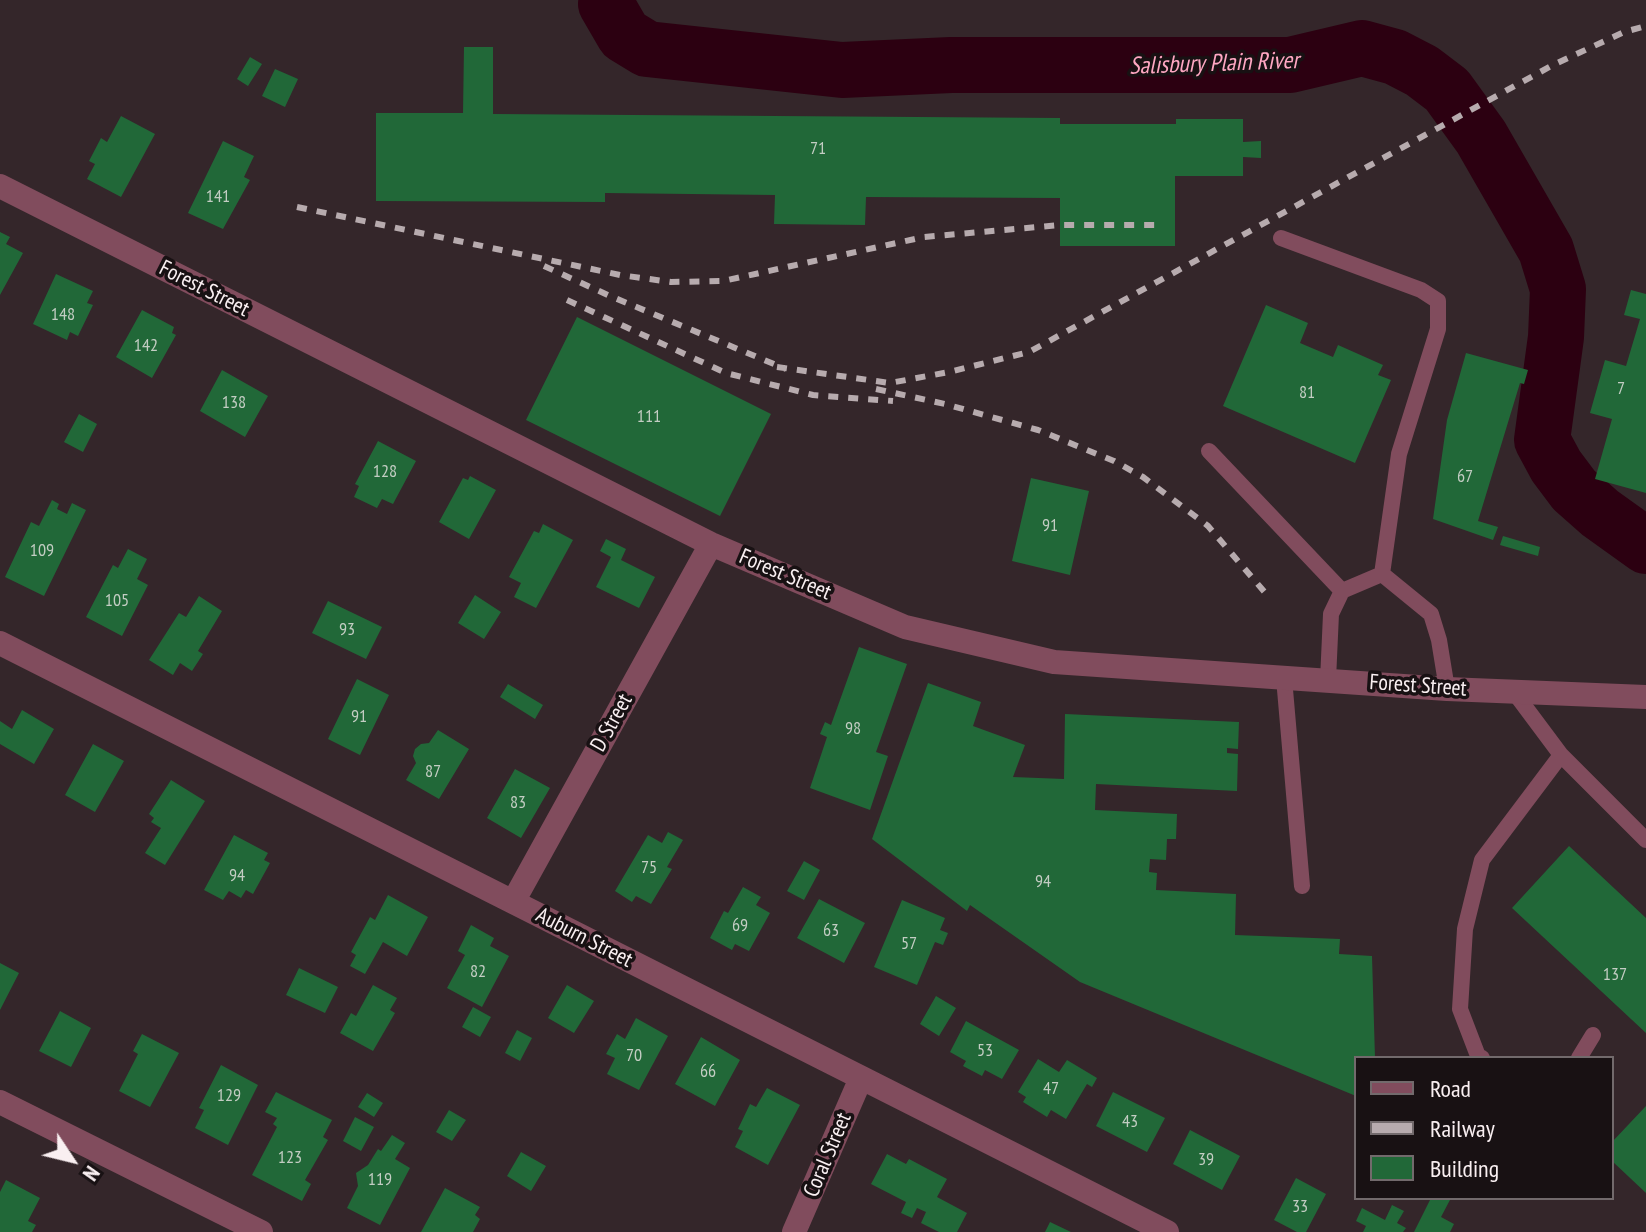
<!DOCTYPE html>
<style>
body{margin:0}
#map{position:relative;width:1646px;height:1232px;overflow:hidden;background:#34262a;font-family:"PT Sans Narrow",sans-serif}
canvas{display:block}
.legend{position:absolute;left:1354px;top:1056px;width:260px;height:144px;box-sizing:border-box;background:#181113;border:2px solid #726a6c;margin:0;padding:10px 14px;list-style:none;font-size:24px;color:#f9eff1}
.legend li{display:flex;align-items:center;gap:16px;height:40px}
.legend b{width:40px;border:2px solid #726a6c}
.north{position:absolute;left:32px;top:1120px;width:80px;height:80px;-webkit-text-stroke:6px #181113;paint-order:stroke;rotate:125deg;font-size:22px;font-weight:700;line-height:32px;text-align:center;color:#f9eff1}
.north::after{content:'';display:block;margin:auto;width:28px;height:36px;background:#f9eff1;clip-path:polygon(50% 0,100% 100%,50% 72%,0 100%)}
</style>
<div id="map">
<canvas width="1646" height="1232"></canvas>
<ul class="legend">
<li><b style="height:10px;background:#814c5d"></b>Road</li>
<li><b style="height:10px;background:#b7abae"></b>Railway</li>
<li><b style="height:22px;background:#216838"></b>Building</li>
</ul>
<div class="north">N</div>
</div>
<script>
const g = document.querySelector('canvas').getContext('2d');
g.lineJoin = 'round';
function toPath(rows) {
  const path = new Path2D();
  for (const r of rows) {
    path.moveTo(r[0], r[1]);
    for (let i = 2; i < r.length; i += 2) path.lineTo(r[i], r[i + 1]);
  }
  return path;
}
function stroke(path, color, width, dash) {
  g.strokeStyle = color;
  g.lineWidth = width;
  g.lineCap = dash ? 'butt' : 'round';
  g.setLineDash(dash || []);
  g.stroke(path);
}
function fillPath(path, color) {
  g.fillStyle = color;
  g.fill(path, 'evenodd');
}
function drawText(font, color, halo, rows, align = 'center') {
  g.font = font + ' "PT Sans Narrow",sans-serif';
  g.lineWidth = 7;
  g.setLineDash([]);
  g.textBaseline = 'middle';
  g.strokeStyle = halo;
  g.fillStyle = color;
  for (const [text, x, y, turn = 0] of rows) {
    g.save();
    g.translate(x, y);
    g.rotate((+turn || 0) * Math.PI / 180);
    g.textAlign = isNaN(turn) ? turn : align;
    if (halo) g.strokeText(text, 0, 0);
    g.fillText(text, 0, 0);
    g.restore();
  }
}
stroke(toPath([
 [606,4,624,35,647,49,842,70,951,65,1290,65,1362,48,1395,57,1422,71,1447,90,1481,137,1546,250,1558,289,1556,337,1542,440,1556,466,1574,490,1600,513,1646,546]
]), '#2c0011', 56);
fillPath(toPath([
 [464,47,493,47,493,114,1060,118,1060,124,1176,124,1176,119,1243,119,1243,142,1261,141,1261,158,1243,157,1243,176,1175,176,1175,246,1060,246,1060,198,866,197,865,225,774,224,775,195,605,193,605,202,376,201,376,113,463,113],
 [250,57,262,64,248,86,237,79],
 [275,69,298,79,285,107,262,96],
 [121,116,155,134,121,197,87,179,95,164,89,161,101,138,107,142],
 [223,141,254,156,244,177,250,180,223,229,188,213],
 [0,232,10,237,6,244,23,253,0,295],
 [56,274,93,291,87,303,93,305,78,336,70,332,67,340,33,324],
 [1631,290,1646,294,1646,493,1595,479,1612,419,1590,413,1605,360,1626,366,1640,319,1624,315],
 [1266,305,1308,323,1300,343,1333,357,1338,345,1383,365,1378,375,1391,380,1355,463,1223,406],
 [142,310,174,327,172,333,176,335,152,378,116,357],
 [577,317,771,414,720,516,526,420],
 [1466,353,1528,370,1524,384,1520,383,1478,521,1498,527,1493,540,1433,519,1447,420],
 [222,370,268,396,245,437,200,411],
 [79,414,97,424,83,452,64,442],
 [378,441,416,461,393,504,382,499,377,508,354,497,359,486,355,484],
 [470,476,496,490,469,539,439,522,463,478,468,480],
 [1031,478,1089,491,1070,575,1012,561],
 [52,500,59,504,57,509,67,514,72,503,86,510,44,596,5,577,31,522,39,526],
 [543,524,573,540,536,608,514,597,521,583,509,577,534,531,539,533],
 [1503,536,1540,547,1538,556,1500,545],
 [606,539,626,549,621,560,655,577,639,608,596,587,611,557,600,551],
 [128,549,147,559,137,579,148,585,122,636,86,617,113,565,118,568],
 [475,595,501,612,484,639,458,623],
 [199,596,222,611,198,651,203,654,192,671,180,663,173,675,149,660,179,613,186,617],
 [328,601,382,627,366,659,312,633],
 [859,647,907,664,876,752,888,756,870,810,810,788,827,737,820,734,825,722,831,725],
 [357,679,389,695,360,755,328,739],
 [928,683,981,702,973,726,1025,745,1013,777,1064,779,1065,714,1239,722,1238,749,1227,748,1227,753,1238,754,1237,791,1096,784,1095,810,1177,814,1176,839,1167,839,1166,860,1150,859,1149,872,1157,873,1156,890,1236,894,1235,935,1340,939,1339,954,1372,956,1375,1058,1356,1058,1356,1096,1080,982,970,905,967,911,872,839],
 [508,684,543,705,535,719,500,697],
 [22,710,54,729,34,764,0,744,0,721,12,729],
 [438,730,469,749,439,799,406,780,416,763,413,756,415,749,421,744,429,743],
 [93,744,124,761,95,812,65,795],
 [515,769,550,788,521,838,487,818],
 [171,780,205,801,165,865,145,853,161,828,151,822,154,818,149,814],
 [668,832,683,840,667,867,672,869,651,904,636,896,632,902,615,891,648,835,662,843],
 [234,835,268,853,264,860,270,863,253,894,246,890,241,898,229,891,223,900,204,890],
 [1569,846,1646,918,1646,1033,1512,908],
 [804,861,820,870,804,900,787,891],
 [743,887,761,897,756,905,770,913,749,951,735,944,732,950,710,938,724,911,728,913],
 [388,895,428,917,407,956,383,942,365,974,350,966,356,955,351,952,370,917,375,920],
 [819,899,865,923,844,963,797,938],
 [902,900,945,918,940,930,948,933,943,945,935,942,917,985,874,967],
 [471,925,494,938,490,946,509,956,482,1007,447,988,465,955,458,951],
 [0,963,19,973,0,1010],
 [299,968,338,987,325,1013,286,995],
 [373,985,397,998,390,1010,395,1013,373,1051,340,1033,351,1013,356,1016],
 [567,985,594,1001,574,1033,548,1018],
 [936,996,956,1008,939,1036,920,1024],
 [473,1007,491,1017,480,1037,462,1027],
 [60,1011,91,1028,71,1067,39,1051],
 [636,1018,668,1036,639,1090,607,1074,615,1058,606,1054,617,1034,625,1039],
 [966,1021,1019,1050,1002,1079,985,1070,982,1076,963,1066,966,1061,950,1052],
 [517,1030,532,1038,520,1061,505,1053],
 [142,1034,179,1053,150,1107,119,1091,138,1054,133,1051],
 [701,1037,740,1060,715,1106,675,1084],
 [1038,1059,1059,1072,1067,1060,1097,1078,1092,1087,1087,1084,1066,1119,1051,1110,1047,1117,1023,1102,1026,1097,1018,1092],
 [221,1065,258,1085,228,1145,195,1128,204,1110,199,1108],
 [767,1088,800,1105,768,1165,735,1147,743,1131,738,1129,750,1104,756,1107],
 [276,1092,332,1120,323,1137,328,1140,305,1180,311,1184,302,1201,252,1175,277,1127,273,1124,277,1118,265,1112],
 [1113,1092,1165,1118,1147,1152,1096,1126],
 [367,1093,383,1103,374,1117,358,1107],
 [1646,1106,1646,1193,1612,1161,1612,1142],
 [449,1110,466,1120,452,1141,436,1132],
 [355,1117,374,1127,361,1151,343,1141],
 [1190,1130,1240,1156,1222,1190,1173,1164],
 [392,1135,405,1143,395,1159,410,1168,380,1225,347,1208,358,1186,356,1173,368,1165,378,1149,381,1151],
 [521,1152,546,1166,531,1191,507,1176],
 [887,1154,906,1164,909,1159,947,1179,937,1197,967,1213,957,1232,939,1232,921,1223,926,1212,917,1208,912,1218,901,1213,906,1202,871,1184],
 [1296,1178,1326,1194,1306,1232,1297,1232,1274,1220],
 [6,1180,40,1198,28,1221,36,1225,32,1232,0,1232,0,1192],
 [445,1188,480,1207,475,1215,480,1219,473,1232,421,1232],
 [1431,1198,1451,1198,1441,1217,1454,1224,1450,1232,1414,1232],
 [1392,1205,1404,1211,1397,1223,1406,1228,1403,1232,1363,1232,1366,1226,1356,1221,1362,1208,1385,1220],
 [1050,1222,1071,1232,1045,1232]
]), '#216838');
stroke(toPath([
 [1281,238,1421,290,1438,301,1438,329,1399,454,1382,574],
 [1209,451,1342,591],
 [1284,678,1302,886],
 [1328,680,1331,614,1342,591,1382,574,1431,614,1439,640,1447,689],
 [1514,692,1561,755,1646,840],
 [1482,1058,1478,1056,1460,1009,1465,929,1482,860,1561,755],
 [1579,1058,1593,1035]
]), '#814c5d', 16);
stroke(toPath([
 [0,186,711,544,905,627,1054,662,1447,689,1646,697],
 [0,643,1167,1232],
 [513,902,711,544],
 [0,1102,261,1232],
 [794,1232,861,1078]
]), '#814c5d', 24);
stroke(toPath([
 [297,207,620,275,671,282,723,281,924,237,1060,225,1163,225],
 [544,266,610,296,786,369],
 [567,300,726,373,813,395,893,401],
 [777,367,890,383,949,372,1029,352,1553,65,1624,32,1646,26],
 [876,389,945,404,1038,430,1114,461,1143,477,1208,526,1268,596]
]), '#b7abae', 6, [10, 10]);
drawText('18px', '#c3cdc3', null, [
 ["71",818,149],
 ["141",218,197],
 ["148",63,315],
 ["142",146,346],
 ["7",1621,389],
 ["81",1307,393],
 ["138",234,403],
 ["111",649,417],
 ["128",385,472],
 ["67",1465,477],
 ["91",1050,526],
 ["109",42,551],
 ["105",117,601],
 ["93",347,630],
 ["91",359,717],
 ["98",853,729],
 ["87",433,772],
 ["83",518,803],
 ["75",649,868],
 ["94",237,876],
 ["94",1043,882],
 ["69",740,926],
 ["63",831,931],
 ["57",909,944],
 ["82",478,972],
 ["137",1615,975],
 ["53",985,1051],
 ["70",634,1056],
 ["66",708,1072],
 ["47",1051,1089],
 ["129",229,1096],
 ["43",1130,1122],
 ["123",290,1158],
 ["39",1206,1160],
 ["119",380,1180],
 ["33",1300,1207]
]);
drawText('22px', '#f9eff1', '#181113', [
 ["Forest Street",204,289,27],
 ["Forest Street",785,575,23],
 ["Forest Street",1418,686,4],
 ["D Street",612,723,-61],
 ["Auburn Street",584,938,27],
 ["Coral Street",828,1155,-67]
]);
drawText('italic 24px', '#fea7c2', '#181113', [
 ["Salisbury Plain River",1214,64,-2]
]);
</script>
